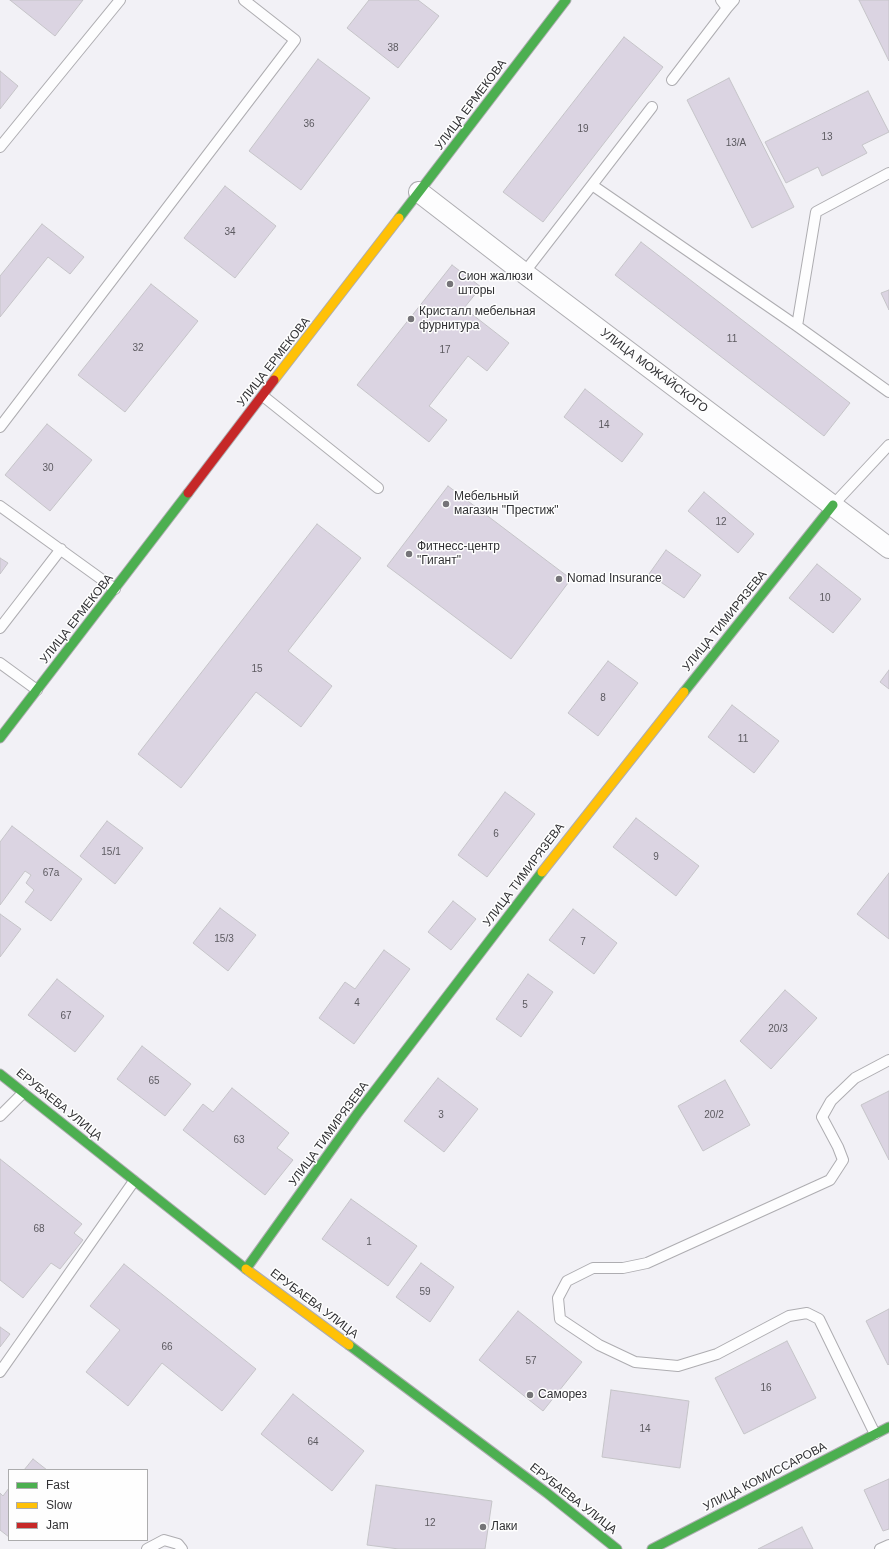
<!DOCTYPE html>
<meta charset="utf-8">
<style>
body{margin:0}
#map{position:relative;width:889px;height:1549px;overflow:hidden;background:#f2f1f6;font-family:Helvetica,sans-serif}
canvas{display:block}
.legend{position:absolute;left:8px;top:1469px;width:140px;height:72px;box-sizing:border-box;background:#fefefe;border:1px solid #acacad;margin:0;padding:5px 7px;list-style:none;font-size:12px;color:#313134}
.legend li{display:flex;align-items:center;gap:8px;height:20px}
.legend b{width:20px;border:1px solid #acacad}
</style>
<div id="map">
<canvas width="889" height="1549"></canvas>
<ul class="legend">
<li><b style="height:5px;background:#4caf50"></b>Fast</li>
<li><b style="height:5px;background:#ffc107"></b>Slow</li>
<li><b style="height:5px;background:#c62828"></b>Jam</li>
</ul>
</div>
<script>
const g = document.querySelector('canvas').getContext('2d');
g.lineJoin = 'round';
function fillPath(path, color) {
  g.fillStyle = color;
  g.fill(path, 'evenodd');
}
function toPath(rows) {
  const path = new Path2D();
  for (const r of rows) {
    path.moveTo(r[0], r[1]);
    for (let i = 2; i < r.length; i += 2) path.lineTo(r[i], r[i + 1]);
  }
  return path;
}
function stroke(path, color, width, dash) {
  g.strokeStyle = color;
  g.lineWidth = width;
  g.lineCap = dash ? 'butt' : 'round';
  g.setLineDash(dash || []);
  g.stroke(path);
}
function drawText(font, color, halo, rows, align = 'center') {
  g.font = font + ' Helvetica,sans-serif';
  g.lineWidth = 3;
  g.setLineDash([]);
  g.textBaseline = 'middle';
  g.strokeStyle = halo;
  g.fillStyle = color;
  for (const [text, x, y, turn = 0] of rows) {
    g.save();
    g.translate(x, y);
    g.rotate((+turn || 0) * Math.PI / 180);
    g.textAlign = isNaN(turn) ? turn : align;
    if (halo) g.strokeText(text, 0, 0);
    g.fillText(text, 0, 0);
    g.restore();
  }
}
const building = toPath([
 [10,0,83,0,55,36,10,0],
 [369,0,418,0,439,16,398,68,347,28,369,0],
 [859,0,889,0,889,61,859,0],
 [624,37,663,67,543,222,503,192,624,37],
 [318,59,370,98,301,190,249,151,318,59],
 [0,71,18,86,0,109,0,71],
 [729,78,794,207,752,228,687,100,729,78],
 [868,91,889,132,862,145,867,153,822,176,818,167,786,183,765,142,868,91],
 [225,186,276,226,235,278,184,238,225,186],
 [42,224,84,257,70,274,48,257,0,317,0,276,42,224],
 [641,242,850,403,824,436,615,275,641,242],
 [452,265,481,287,464,308,509,343,487,371,468,356,429,406,447,420,429,442,357,385,452,265],
 [151,284,198,321,125,412,78,375,151,284],
 [889,290,889,310,881,293,889,290],
 [585,389,643,434,622,462,564,417,585,389],
 [47,424,92,460,50,511,5,475,47,424],
 [448,486,571,579,511,659,387,566,448,486],
 [704,492,754,534,738,553,688,511,704,492],
 [317,524,361,558,288,651,332,686,301,727,256,692,181,788,138,754,317,524],
 [666,550,701,575,684,598,649,574,666,550],
 [0,558,8,563,0,574,0,558],
 [817,564,861,599,833,633,789,598,817,564],
 [608,661,638,683,598,736,568,713,608,661],
 [889,670,889,689,880,682,889,670],
 [732,705,779,741,754,773,708,737,732,705],
 [505,792,535,814,487,877,458,855,505,792],
 [636,818,699,866,676,896,613,847,636,818],
 [107,821,143,848,115,884,80,856,107,821],
 [12,826,82,879,51,921,25,902,34,890,26,883,31,875,25,871,0,905,0,842,12,826],
 [889,873,889,939,857,914,889,873],
 [453,901,476,919,451,950,428,932,453,901],
 [220,908,256,935,228,971,193,943,220,908],
 [573,909,617,943,594,974,549,940,573,909],
 [0,914,21,929,0,957,0,914],
 [384,950,410,969,354,1044,319,1018,345,982,355,989,384,950],
 [528,974,553,992,521,1037,496,1019,528,974],
 [57,979,104,1016,75,1052,28,1015,57,979],
 [785,990,817,1018,771,1069,740,1041,785,990],
 [142,1046,191,1084,165,1116,117,1079,142,1046],
 [438,1078,478,1109,444,1152,404,1121,438,1078],
 [725,1080,750,1125,703,1151,678,1106,725,1080],
 [232,1088,289,1133,277,1148,293,1160,265,1195,183,1130,203,1104,213,1112,232,1088],
 [889,1091,889,1160,861,1105,889,1091],
 [0,1159,82,1224,74,1233,83,1240,60,1269,51,1263,23,1298,0,1280,0,1159],
 [351,1199,417,1246,388,1286,322,1239,351,1199],
 [421,1263,454,1287,430,1322,396,1297,421,1263],
 [124,1264,256,1369,222,1411,162,1363,128,1406,86,1372,120,1330,90,1306,124,1264],
 [889,1309,889,1364,888,1365,866,1321,889,1309],
 [518,1311,582,1362,543,1411,479,1360,518,1311],
 [0,1327,10,1334,0,1347,0,1327],
 [787,1341,816,1398,744,1434,715,1378,787,1341],
 [611,1390,689,1401,680,1468,602,1457,611,1390],
 [293,1394,364,1451,332,1491,261,1434,293,1394],
 [33,1459,47,1470,24,1470,33,1459],
 [889,1479,889,1529,883,1531,864,1490,889,1479],
 [376,1485,492,1501,485,1549,399,1549,367,1545,376,1485],
 [9,1488,9,1537,0,1530,0,1493,3,1496,9,1488],
 [802,1527,813,1549,758,1549,802,1527]
]);
fillPath(building, '#dbd4e2');
stroke(building, '#c5c4c8', 1);
const lane = toPath([
 [721,0,727,8,734,0],
 [672,80,727,8],
 [0,147,120,0],
 [592,185,652,107],
 [524,273,592,185,797,326,889,392],
 [797,326,816,212,889,173],
 [263,396,378,488],
 [0,427,295,40,244,0],
 [833,505,889,445],
 [0,506,115,589],
 [0,628,61,549],
 [0,663,37,690],
 [0,1116,23,1093],
 [0,1372,134,1181],
 [875,1434,819,1319,807,1313,789,1316,717,1354,678,1366,635,1362,599,1345,560,1319,558,1298,567,1281,593,1268,623,1268,647,1263,830,1180,843,1160,838,1147,822,1117,831,1101,855,1078,889,1060],
 [147,1549,164,1540,178,1544,182,1549],
 [880,1549,889,1545]
]);
const street = toPath([
 [419,192,524,273,889,548]
]);
const fast = toPath([
 [399,218,566,0],
 [684,692,833,505],
 [0,738,188,493],
 [0,1074,246,1269],
 [246,1269,357,1114,542,872],
 [349,1345,547,1493,617,1549],
 [652,1549,889,1427]
]);
const slow = toPath([
 [274,380,399,218],
 [542,872,684,692],
 [246,1269,349,1345]
]);
const jam = toPath([
 [188,493,274,380]
]);
stroke(lane, '#aeadb1', 12);
stroke(street, '#aeadb1', 22);
stroke(fast, '#aeadb1', 11);
stroke(slow, '#aeadb1', 11);
stroke(jam, '#aeadb1', 11);
stroke(lane, '#fdfdfe', 10);
stroke(street, '#fdfdfe', 20);
stroke(fast, '#4caf50', 9);
stroke(slow, '#ffc107', 9);
stroke(jam, '#c62828', 9);
for (const [x, y, r, color] of [
 [450,284,4,"#757478"],
 [411,319,4,"#757478"],
 [446,504,4,"#757478"],
 [409,554,4,"#757478"],
 [559,579,4,"#757478"],
 [530,1395,4,"#757478"],
 [483,1527,4,"#757478"]
]) {
  const dot = new Path2D();
  dot.arc(x, y, r, 0, 2 * Math.PI);
  g.fillStyle = color;
  g.fill(dot);
  stroke(dot, '#fefefe', 1.5);
}
drawText('10px', '#5c5a60', null, [
 ["38",393,48],
 ["36",309,124],
 ["19",583,129],
 ["13",827,137],
 ["13/А",736,143],
 ["34",230,232],
 ["11",732,339],
 ["32",138,348],
 ["17",445,350],
 ["14",604,425],
 ["30",48,468],
 ["12",721,522],
 ["10",825,598],
 ["15",257,669],
 ["8",603,698],
 ["11",743,739],
 ["6",496,834],
 ["15/1",111,852],
 ["9",656,857],
 ["67а",51,873],
 ["15/3",224,939],
 ["7",583,942],
 ["4",357,1003],
 ["5",525,1005],
 ["67",66,1016],
 ["20/3",778,1029],
 ["65",154,1081],
 ["3",441,1115],
 ["20/2",714,1115],
 ["63",239,1140],
 ["68",39,1229],
 ["1",369,1242],
 ["59",425,1292],
 ["66",167,1347],
 ["57",531,1361],
 ["16",766,1388],
 ["14",645,1429],
 ["64",313,1442],
 ["12",430,1523]
]);
drawText('12px', '#313134', '#fefefe', [
 ["УЛИЦА ЕРМЕКОВА",471,105,-53],
 ["УЛИЦА ЕРМЕКОВА",274,362,-52],
 ["УЛИЦА МОЖАЙСКОГО",654,371,37],
 ["УЛИЦА ЕРМЕКОВА",77,619,-52],
 ["УЛИЦА ТИМИРЯЗЕВА",725,621,-51],
 ["УЛИЦА ТИМИРЯЗЕВА",524,875,-53],
 ["ЕРУБАЕВА УЛИЦА",59,1105,39],
 ["УЛИЦА ТИМИРЯЗЕВА",329,1134,-54],
 ["ЕРУБАЕВА УЛИЦА",314,1304,37],
 ["УЛИЦА КОМИССАРОВА",765,1477,-27],
 ["ЕРУБАЕВА УЛИЦА",573,1499,38]
]);
drawText('12px', '#313134', '#fefefe', [
 ["Сион жалюзи",458,277],
 ["шторы",458,291],
 ["Кристалл мебельная",419,312],
 ["фурнитура",419,326],
 ["Мебельный",454,497],
 ["магазин \"Престиж\"",454,511],
 ["Фитнесс-центр",417,547],
 ["\"Гигант\"",417,561],
 ["Nomad Insurance",567,579],
 ["Саморез",538,1395],
 ["Лаки",491,1527]
], 'left');
</script>
